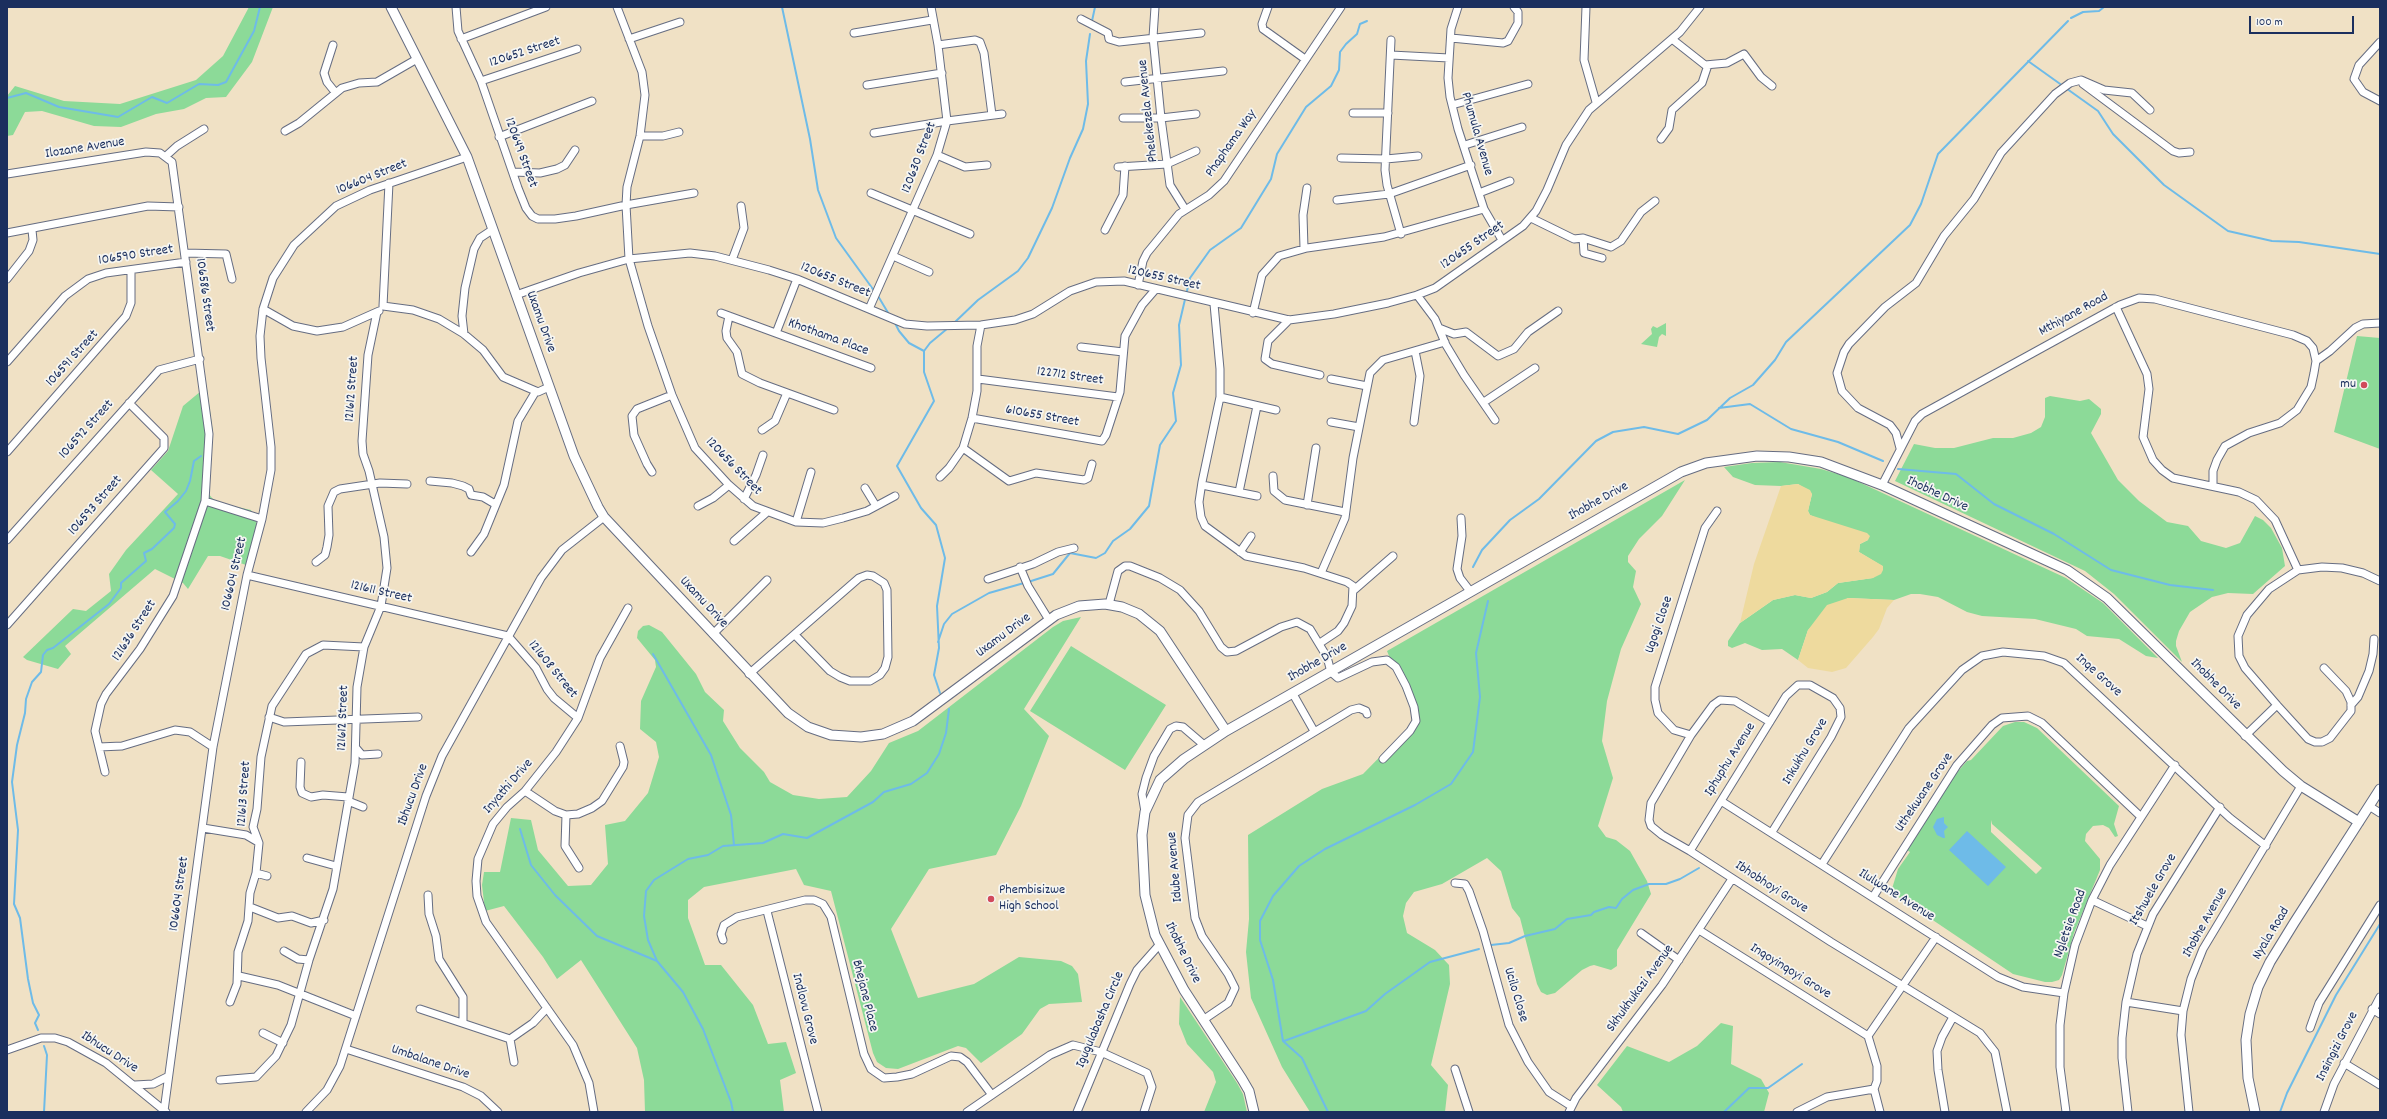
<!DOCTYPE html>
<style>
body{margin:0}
#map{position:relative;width:2387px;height:1119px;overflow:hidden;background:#f0e1c5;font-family:Dekko,sans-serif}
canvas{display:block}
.frame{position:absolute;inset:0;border:8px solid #1b2f5e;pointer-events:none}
.scale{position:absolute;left:2249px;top:16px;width:105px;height:18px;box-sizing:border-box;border:2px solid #1b2f5e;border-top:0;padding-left:5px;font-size:12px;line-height:14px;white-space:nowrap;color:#1b2f5e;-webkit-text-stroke:3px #f6f6f2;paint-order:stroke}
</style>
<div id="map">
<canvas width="2387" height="1119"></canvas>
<div class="frame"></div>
<div class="scale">100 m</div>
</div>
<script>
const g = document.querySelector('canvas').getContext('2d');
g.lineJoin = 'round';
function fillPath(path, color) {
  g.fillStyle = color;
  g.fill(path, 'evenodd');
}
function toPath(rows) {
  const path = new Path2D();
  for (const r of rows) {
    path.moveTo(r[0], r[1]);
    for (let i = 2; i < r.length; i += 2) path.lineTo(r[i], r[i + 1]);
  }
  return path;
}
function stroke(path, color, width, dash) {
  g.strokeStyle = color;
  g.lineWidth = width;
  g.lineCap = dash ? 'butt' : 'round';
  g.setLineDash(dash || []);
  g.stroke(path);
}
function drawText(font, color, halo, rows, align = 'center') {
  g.font = font + ' Dekko,sans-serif';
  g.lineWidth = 3.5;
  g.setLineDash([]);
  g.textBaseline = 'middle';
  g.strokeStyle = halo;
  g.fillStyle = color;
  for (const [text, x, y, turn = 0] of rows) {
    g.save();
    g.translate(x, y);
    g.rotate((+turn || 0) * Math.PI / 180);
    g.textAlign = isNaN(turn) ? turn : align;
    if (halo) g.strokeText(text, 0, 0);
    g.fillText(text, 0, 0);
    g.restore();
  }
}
fillPath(toPath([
 [249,7,273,7,252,62,226,97,206,98,184,109,156,114,121,127,94,126,42,111,25,112,13,135,7,136,7,96,15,86,64,101,120,104,196,80,223,56],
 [1666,323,1666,336,1662,334,1659,337,1657,347,1641,344,1652,334,1651,329,1653,326,1657,328],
 [2357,336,2380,338,2380,449,2334,432],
 [207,389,213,433,208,493,212,498,219,503,251,510,257,524,246,565,220,556,208,556,188,589,183,583,155,569,65,646,71,654,58,669,27,660,23,657,73,609,86,611,111,591,109,574,126,550,178,494,151,470,168,451,183,406,201,391],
 [2050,396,2080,401,2089,399,2101,409,2101,414,2091,433,2118,480,2139,501,2167,522,2188,526,2201,541,2226,548,2240,543,2255,516,2263,520,2271,528,2282,548,2285,566,2253,594,2228,593,2212,597,2190,612,2179,631,2176,641,2176,646,2182,662,2114,594,2085,571,1895,481,1914,444,1935,448,1954,448,1993,438,2013,438,2031,433,2041,427,2045,417,2045,398],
 [1780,462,1821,469,1848,477,2066,578,2103,603,2158,658,2146,656,2119,639,2087,636,2076,629,2035,619,1982,616,1967,612,1938,597,1920,594,1911,594,1894,600,1848,598,1808,630,1798,660,1782,649,1762,650,1745,643,1732,648,1728,646,1728,641,1740,623,1773,600,1795,595,1811,598,1827,592,1838,583,1873,578,1882,566,1859,552,1860,544,1868,540,1810,515,1808,511,1812,494,1798,484,1781,486,1755,485,1733,477,1724,467,1752,463],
 [1685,480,1662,516,1639,539,1628,556,1628,562,1636,571,1633,587,1641,604,1621,649,1607,701,1602,741,1613,778,1598,826,1606,837,1616,840,1630,851,1647,881,1651,894,1617,950,1617,966,1611,970,1594,965,1590,966,1582,970,1555,993,1547,995,1541,992,1537,984,1520,918,1512,908,1501,871,1487,858,1442,884,1414,892,1406,903,1403,916,1407,933,1435,950,1449,965,1450,984,1431,1065,1448,1085,1445,1112,1310,1112,1282,1067,1251,998,1246,952,1249,919,1248,835,1322,789,1363,774,1412,724,1413,719,1411,709,1387,651],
 [1081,617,1024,709,1049,736,1021,806,996,855,929,869,891,929,918,998,974,984,1019,957,1061,961,1072,966,1078,974,1082,1002,1049,1004,1040,1009,1022,1034,981,1063,966,1048,958,1046,898,1069,886,1068,877,1062,873,1053,831,891,804,885,796,869,704,887,688,900,688,918,705,965,721,965,753,1005,768,1044,786,1042,796,1073,780,1080,784,1112,645,1112,644,1080,637,1048,581,960,557,979,543,957,504,906,485,911,482,885,484,872,500,872,511,818,531,820,538,850,568,886,591,885,608,864,605,825,625,821,648,793,659,757,656,742,640,729,641,701,656,667,655,660,637,638,638,631,643,626,649,625,662,632,696,674,705,692,724,710,723,721,740,748,764,772,770,782,793,795,819,799,847,797,871,771,889,743,918,731,1053,627,1063,621],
 [1071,646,1166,705,1125,770,1030,711],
 [2015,722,2024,722,2037,728,2119,806,2114,824,2118,836,2115,837,2109,828,2103,825,2093,826,2086,834,2085,841,2100,859,2100,870,2074,933,2062,975,2059,980,2052,982,2045,982,2013,974,1891,892,1898,869,1910,852,1907,850,1952,778,1967,761,1971,760,2003,726],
 [1991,820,1992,824,2042,868,2036,874,1991,832],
 [1180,997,1237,1083,1243,1094,1247,1112,1204,1112,1216,1082,1213,1072,1187,1044,1179,1024],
 [1721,1023,1733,1026,1731,1064,1761,1079,1769,1093,1764,1112,1623,1112,1621,1107,1597,1085,1627,1046,1669,1062,1697,1046]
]), '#8cda98');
fillPath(toPath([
 [1798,484,1810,490,1812,494,1808,511,1810,515,1867,533,1870,536,1868,540,1860,544,1859,552,1883,566,1883,570,1881,574,1873,578,1838,583,1827,592,1811,598,1795,595,1773,600,1740,623,1754,564,1781,486],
 [1848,598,1894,600,1887,608,1879,629,1873,637,1846,668,1832,672,1808,668,1798,660,1808,630,1827,605]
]), '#eeda9e');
fillPath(toPath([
 [1944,817,1944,823,1948,827,1944,831,1945,838,1943,838,1937,835,1933,827,1937,819],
 [1967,831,2006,867,1988,886,1949,850]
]), '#6ebbe8');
stroke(toPath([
 [782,7,810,139,818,190,836,238,875,292],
 [2071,18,2083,12,2099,11,2104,7],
 [1092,21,1095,7],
 [2028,61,2098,111,2113,134,2164,185,2228,231,2272,241,2299,242,2380,254],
 [7,98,26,93,59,107,118,117,152,97,167,103,199,84,218,85,226,82,254,31,260,7],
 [878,296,890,316],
 [894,321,899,331,909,343,924,351],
 [954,323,978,300,1018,271,1028,258,1052,208,1070,158,1083,129,1088,104,1086,61,1090,34],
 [1719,408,1750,404,1791,429,1838,442,1883,461],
 [1898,469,1956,474,1994,504,2054,534,2111,570,2170,585,2213,590],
 [1473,567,1482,550,1510,520,1539,499,1596,441,1613,432,1644,427,1678,434,1707,420,1730,398,1753,385,1775,360,1786,342,1910,225,1921,204,1938,154,2068,21],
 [1028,582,1053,574,1070,553,1096,558,1105,553,1113,541,1130,529,1149,506,1160,445,1176,421,1173,393,1181,365,1179,325,1190,278,1210,250,1241,228,1271,179,1277,154,1306,107,1331,86,1339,70,1340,52,1346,44,1357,34,1360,24,1367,21],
 [938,642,944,624,952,614,989,593,1024,583],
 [653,654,711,755,731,815,734,845],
 [940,693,934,675,939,648,937,606,945,558,936,525,921,508,897,466,934,401,924,372,924,351,930,343,948,328],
 [520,829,531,865,555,895,597,936,657,961],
 [1491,945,1509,943,1525,936,1555,929,1567,919,1591,915,1594,912,1609,907,1616,908,1622,899,1633,890,1649,884,1666,884,1680,879,1699,868],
 [38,1030,35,1023,39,1015,33,1003,28,979,20,918,14,904,18,830,12,782,17,745,25,713,26,699,32,682,41,672,43,655,47,650,53,648,109,604,121,588,121,583,146,561,144,553,152,549,174,528,175,524,165,512,178,501,186,491,190,481,194,461,201,456],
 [1284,1041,1366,1011,1385,994,1430,962,1479,949],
 [44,1046,47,1055,44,1112],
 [733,1112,731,1102,703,1029,683,992,657,961,648,940,644,916,646,891,654,880,688,859,708,855,723,846,763,843,783,834,807,838,873,802,884,792,911,784,927,773,939,754,946,733,949,709],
 [1328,1112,1302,1058,1283,1041,1273,980,1260,940,1260,921,1273,896,1299,866,1325,849,1415,805,1451,784,1473,752,1480,697,1476,653,1488,601],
 [1724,1112,1749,1088,1768,1088,1802,1064],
 [2280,1112,2287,1093,2336,995,2380,924]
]), '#6ebbe8', 2);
const minor = toPath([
 [456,7,458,31,481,81,518,188,526,208,532,216,538,219,555,219,576,216,626,205,694,193],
 [617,7,642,72,645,95,640,136,627,187,626,205,629,259,648,326,672,395,695,448,729,485,753,506,796,522,823,523,843,518,867,511,895,496],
 [1155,7,1153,37,1161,118,1170,185,1185,209],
 [1268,7,1262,24,1263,29,1305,59],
 [1458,7,1451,29,1448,78,1450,97,1458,129,1484,209,1502,240],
 [1586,7,1584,60,1596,102],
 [1081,19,1108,33,1109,39,1119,42,1201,33],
 [854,33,932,20],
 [1451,38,1503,43,1508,41,1518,23,1518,12,1514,7],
 [461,39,546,7],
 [629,39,680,22],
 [1672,39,1705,65,1727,63,1744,54,1761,77,1772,86],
 [1391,40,1385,170,1387,185,1401,234],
 [2380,42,2359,65,2354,79,2363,92,2380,101],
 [333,45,324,73,327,82,335,92],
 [938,45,975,40,980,42,984,53,992,115],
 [1391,55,1449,58],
 [481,81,577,49],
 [1125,82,1223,71],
 [2083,84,2173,151,2179,153,2190,152],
 [867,85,942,73],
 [1452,105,1528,84],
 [1353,113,1388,113],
 [1123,118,1161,118,1196,114],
 [285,131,299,123,342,88,359,83,377,82,417,59],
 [874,133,947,121,1002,114],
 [640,136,663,136,679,132],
 [499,137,592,101],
 [1661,139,1669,128,1672,110,1702,83,1708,65],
 [1465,145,1522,127],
 [937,155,965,167,987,165],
 [166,156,177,146,204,129],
 [1341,158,1386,159,1418,156],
 [1118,167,1167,164,1196,151],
 [513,172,540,173,557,169,565,165,575,150],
 [7,174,146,152,160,153,172,162,209,434,205,501,262,519],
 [871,193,970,234],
 [1479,193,1510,181],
 [1337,200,1389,194,1471,165],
 [1531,218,1574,239,1583,238,1611,247,1621,241,1641,212,1655,201],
 [1105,230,1123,195,1125,166],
 [7,233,148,206,179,207],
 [1583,238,1584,253,1602,258],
 [1304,248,1303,215,1307,188],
 [185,253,226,254,232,279],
 [893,256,929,272],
 [732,260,744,228,741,206],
 [7,279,29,251,33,240,32,230],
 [1138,285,1143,261,1147,253,1179,214,1209,195,1224,181,1341,7],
 [516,295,579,273,629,259,690,253,715,256,769,270,797,279,905,324,927,326,981,325,1015,320,1033,314,1070,291,1096,282,1124,281,1289,320,1334,314,1388,303,1417,295,1435,288,1523,226,1536,211,1547,190,1566,145,1589,110,1680,32,1700,7],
 [1417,295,1435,319,1446,345,1464,375,1495,420],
 [1214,304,1220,369,1220,397,1276,410],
 [383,306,413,310,439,319,464,334,483,350,503,377,538,392,549,387],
 [383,306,389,183],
 [2116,307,2147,374,2149,389,2143,437,2153,460,2162,470,2173,478,2239,492,2256,500,2275,520,2298,570],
 [263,309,293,326,317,331,343,327,379,311],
 [869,309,937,155,947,121,938,45,931,7],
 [721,313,871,368],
 [1253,313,1262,275,1279,256,1307,248,1384,237,1484,209],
 [729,316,726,331,727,338,737,352,742,374,760,383,834,410],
 [1289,320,1268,341,1265,359,1272,364,1320,375],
 [1439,328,1454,334,1466,332,1498,356,1514,349,1528,332,1558,311],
 [776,333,797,279],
 [464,334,462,316,465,288,474,249,480,238,492,230],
 [1081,347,1123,352],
 [2316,361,2330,351,2355,328,2363,324,2380,323],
 [7,362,65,296,88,279,106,273,186,262],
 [978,379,1118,397],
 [1331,379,1367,386],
 [1220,397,1202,482,1199,502,1201,517,1205,526,1246,556,1304,568,1347,582,1353,586,1352,606,1344,623,1338,631,1320,643],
 [1484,402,1535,368],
 [972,418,1102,441,1106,435,1120,392,1125,336,1142,305,1155,290],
 [1331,422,1359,427],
 [1414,422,1420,376,1415,351],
 [762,430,775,421,787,393],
 [963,448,1009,481,1036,473,1084,480,1088,478,1092,464],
 [1900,448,1896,433,1890,425,1858,408,1842,391,1837,373,1844,352,1849,344,1885,307,1916,283,1944,236,1974,199,2001,153,2055,94,2070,83,2081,80,2104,90,2132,93,2150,110],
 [7,452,126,316,131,303,131,270],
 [652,472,647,464,634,435,632,416,637,409,672,395],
 [1273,476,1274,491,1285,500,1345,512],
 [940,477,949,468,963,448,972,418,977,391,977,346,981,325],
 [430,481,452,483,463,486,469,489,471,495,483,497,495,504],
 [1202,485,1257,496],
 [1882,485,1915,421,1922,414,2120,305,2139,298,2155,299,2293,335,2307,341,2313,348,2316,361,2314,373,2311,387,2297,410,2280,423,2249,433,2225,446,2217,460,2213,471,2213,485],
 [865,488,876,506],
 [1239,492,1257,406],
 [744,499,756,475,763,455],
 [1307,505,1316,448],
 [698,506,713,498,729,485],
 [1461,518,1462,536,1457,569,1460,578,1470,591],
 [796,522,811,472],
 [7,540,159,370,200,359],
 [734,541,766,513],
 [471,552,484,534,504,485,518,421,536,391],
 [1240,552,1251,536],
 [316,562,325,555,327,547,329,535,328,506,334,492,340,489,380,483,407,484],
 [1020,567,1028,586,1049,620],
 [1321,573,1345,518,1353,458,1370,373,1383,360,1445,342],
 [247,575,508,636,536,668,547,689,554,698,578,718],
 [988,579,1033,564,1058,552,1074,548],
 [1354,590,1393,556],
 [1109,604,1118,571,1125,566,1130,566,1160,578,1180,590,1199,611,1221,647,1227,652,1236,651,1281,627,1297,622,1310,629,1327,657,1331,672,1338,678,1372,662,1387,660,1396,667,1406,686,1414,707,1416,721,1410,731,1383,759],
 [7,625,164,448,164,438,129,403],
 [713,634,767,580],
 [2324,668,2346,691,2351,702,2351,711,2330,738,2322,742,2315,742,2308,739,2277,705,2245,668,2239,656,2238,636,2247,615,2269,589,2298,570,2322,567,2342,568,2363,573,2380,581],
 [749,674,859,578,867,575,873,576,884,583,887,590,888,657,885,668,880,675,870,681,850,681,840,677,830,671,795,635],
 [1293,694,1314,731],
 [2351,705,2358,697,2369,671,2373,654,2374,639],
 [269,717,284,722,418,717],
 [1770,722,1735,701,1720,700,1713,705,1691,735,1651,803,1649,820,1651,826,1662,835,1690,851,1831,942,1980,1033,1995,1052,2007,1112],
 [1691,735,1674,730,1658,713,1655,700,1655,687,1705,528,1717,511],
 [2245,736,2277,705],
 [99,747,122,746,175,730,190,732,213,747],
 [356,748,362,755,378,754],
 [301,762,300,787,302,793,311,797,323,795,348,797],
 [105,772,95,731,101,704,106,694,140,649,173,596,205,501],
 [525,791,555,811,566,815,578,814,592,808,602,801,623,767,624,762,620,746],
 [348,801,363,807],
 [1721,801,1998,977,2023,987,2064,993],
 [2369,806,2380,813],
 [1145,812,1142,794,1146,778,1154,756,1170,729,1176,726,1183,727,1204,745],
 [566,815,565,846,579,868],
 [203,828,246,835,258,842],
 [1690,851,1786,696,1798,685,1810,685,1833,698,1840,708,1841,717,1831,737,1772,832],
 [307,858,336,866],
 [1822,864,1909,728,1962,670,1982,656,2003,652,2044,656,2064,663,2230,818,2266,846],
 [256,873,267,876],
 [1455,883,1465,884,1469,891,1483,931,1509,1025,1528,1062,1549,1092,1571,1106],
 [428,895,429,914,436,936,439,959,463,997,463,1023],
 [1873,897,1957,765,1992,725,2002,718,2028,716,2042,723,2140,816],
 [2092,900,2147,926],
 [250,907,278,918,292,916,311,923,324,920],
 [767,911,818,1112],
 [1699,930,1868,1036],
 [1641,933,1679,960],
 [723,940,721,934,724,925,737,917,805,900,814,900,823,904,831,917,864,1054,871,1069,884,1078,897,1077,912,1074,951,1056,960,1057,967,1062,992,1095],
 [284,951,298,959,309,960],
 [239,976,278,985,356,1016],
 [230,1002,237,984,238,952,248,921,250,893,256,873,259,843,253,827,257,809,261,757,272,706,306,654,323,645,364,647],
 [2126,1002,2183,1011],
 [420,1009,510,1039,533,1023,547,1008],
 [2372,1009,2380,1014],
 [1203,1020,1228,1003,1235,988,1228,974,1202,936,1195,918,1185,838,1188,815,1198,802,1351,710,1359,708,1366,711,1367,714],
 [2310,1028,2319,1003,2380,905],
 [263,1033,283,1043],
 [510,1039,514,1062],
 [346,1049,463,1087,481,1096,498,1112],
 [7,1050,41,1038,55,1038,68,1042,106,1063,166,1112],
 [2344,1063,2380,1085],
 [1455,1069,1469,1112],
 [220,1080,256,1077,276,1056,291,1025,309,960,333,889,355,763,357,687,364,647,381,606,387,568,384,537,369,471,363,454,362,441,368,355,377,312],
 [135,1085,153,1084,167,1077],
 [164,1111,213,747,247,575,262,519,271,470,271,447,261,358,260,336,263,309,273,278,294,245,336,206,370,190,467,157],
 [306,1112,327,1090,340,1066,426,796,442,756,541,578,562,550,604,517],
 [594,1112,589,1083,573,1045,486,922,477,896,476,881,478,859,493,824,507,807,525,791,556,752,578,718,600,658,628,608],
 [967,1112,1050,1055,1073,1045,1101,1052,1147,1073,1152,1087,1144,1112],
 [1077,1112,1130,984,1137,970,1160,944],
 [1569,1112,1576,1098,1662,985,1732,879],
 [1797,1112,1827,1097,1874,1089],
 [1880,1112,1874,1089,1877,1081,1877,1066,1868,1036,1936,937],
 [1945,1112,1938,1070,1937,1051,1942,1037,1953,1017],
 [2066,1112,2060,1067,2060,1025,2064,993,2075,945,2092,900,2110,865,2175,765],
 [2128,1112,2122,1058,2122,1038,2126,1002,2137,954,2153,914,2220,807],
 [2189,1112,2181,1035,2183,1011,2191,979,2203,949,2301,786],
 [2324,1112,2334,1084,2380,997]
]);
const tertiary = toPath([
 [391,7,467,157,574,456,598,507,604,517,788,713,808,727,831,735,861,737,883,734,913,721,1056,615,1079,606,1105,604,1122,607,1139,614,1160,631,1226,731],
 [1254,1112,1249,1091,1242,1079,1184,990,1155,935,1145,895,1142,835,1145,812,1160,780,1184,759,1226,731,1681,472,1706,463,1757,456,1789,457,1821,462,1882,485,2067,570,2107,598,2283,771,2301,786,2359,822],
 [2255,1112,2248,1078,2246,1040,2250,1014,2258,987,2270,962,2294,923,2380,789]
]);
stroke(minor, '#666d82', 9);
stroke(tertiary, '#666d82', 11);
stroke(minor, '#fff', 7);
stroke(tertiary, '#fff', 9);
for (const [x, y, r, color] of [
 [2364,385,4,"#d1495b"],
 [991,899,4,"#d1495b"]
]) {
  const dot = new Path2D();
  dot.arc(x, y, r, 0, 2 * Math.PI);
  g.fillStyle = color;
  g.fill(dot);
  stroke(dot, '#f6f6f2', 1.5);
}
drawText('14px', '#1b2f5e', '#f6f6f2', [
 ["120652 Street",525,53,-18],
 ["Phelekezela Avenue",1149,111,-96],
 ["Phumula Avenue",1476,134,74],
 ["Phaphama Way",1232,144,-55],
 ["Ilozane Avenue",85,149,-9],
 ["120649 Street",520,153,70],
 ["120630 Street",920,158,-69],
 ["106604 Street",372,178,-22],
 ["120655 Street",1473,246,-35],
 ["106590 Street",136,256,-9],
 ["120655 Street",1164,279,13],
 ["120655 Street",835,281,22],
 ["106586 Street",204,295,82],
 ["Mthiyane Road",2074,315,-29],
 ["Uxamu Drive",540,322,70],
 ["Khothama Place",828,338,20],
 ["106591 Street",73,359,-48],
 ["122712 Street",1070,377,8],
 ["121612 Street",353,389,-86],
 ["610655 Street",1042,417,10],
 ["106592 Street",87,430,-48],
 ["120656 Street",733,467,46],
 ["Ihobhe Drive",1937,495,25],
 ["Ihobhe Drive",1599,502,-29],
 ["106593 Street",96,506,-49],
 ["106604 Street",235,574,-77],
 ["121611 Street",381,593,13],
 ["Uxamu Drive",703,603,47],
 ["Ugogi Close",1660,625,-71],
 ["121636 Street",135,631,-57],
 ["Uxamu Drive",1004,636,-37],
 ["Ihobhe Drive",1318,663,-30],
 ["121608 Street",552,670,51],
 ["Inqe Grove",2098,676,42],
 ["Ihobhe Drive",2215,685,45],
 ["121612 Street",344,718,-88],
 ["Inkukhu Grove",1806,752,-59],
 ["Iphuphu Avenue",1731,760,-58],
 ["Inyathi Drive",509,787,-49],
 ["Uthekwane Grove",1925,793,-56],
 ["121613 Street",245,794,-86],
 ["Ibhucu Drive",414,795,-70],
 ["Idube Avenue",1176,867,-95],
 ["Ibhobhoyi Grove",1771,888,33],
 ["Itshwele Grove",2154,890,-60],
 ["106604 Street",180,894,-82],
 ["Ilulwane Avenue",1896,896,32],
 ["Ihobhe Avenue",2206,923,-61],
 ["Ngletsie Road",2071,924,-70],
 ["Nyala Road",2272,934,-59],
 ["Ihobhe Drive",1182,953,64],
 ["Inqoyinqoyi Grove",1790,972,32],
 ["Skhukhukazi Avenue",1641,989,-54],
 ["Ucilo Close",1515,995,73],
 ["Bhejane Place",864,996,76],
 ["Indlovu Grove",804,1009,76],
 ["Igugulabasha Circle",1101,1020,-67],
 ["Insingizi Grove",2338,1047,-63],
 ["Ibhucu Drive",109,1053,33],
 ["Umbalane Drive",430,1063,19]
]);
drawText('14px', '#1b2f5e', '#f6f6f2', [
 ["mu",2356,385],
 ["Phembisizwe",999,891,"left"],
 ["High School",999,907,"left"]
], 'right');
</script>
